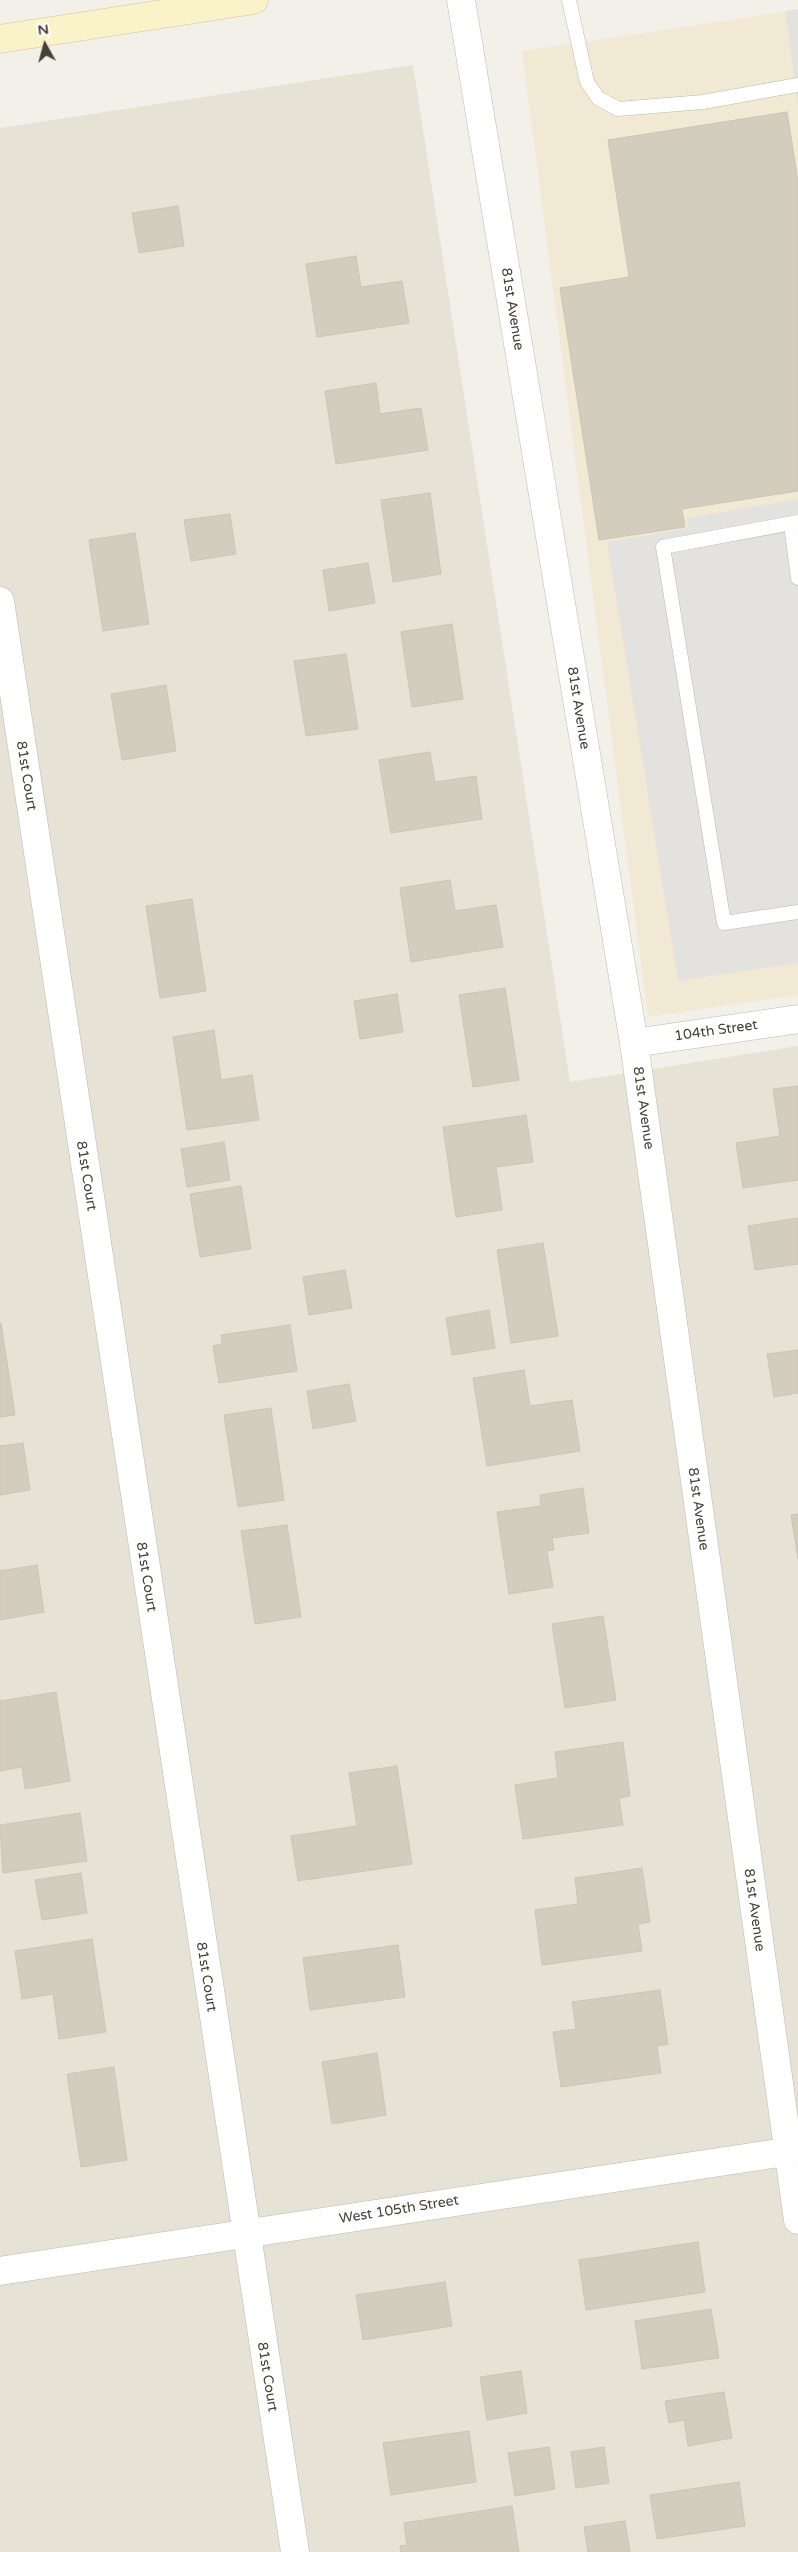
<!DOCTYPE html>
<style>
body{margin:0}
#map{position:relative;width:798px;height:2552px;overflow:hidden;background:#f2f0e8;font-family:"Varela Round",sans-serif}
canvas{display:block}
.north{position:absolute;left:20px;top:20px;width:50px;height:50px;-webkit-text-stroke:4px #fff;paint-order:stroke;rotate:353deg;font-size:14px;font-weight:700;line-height:20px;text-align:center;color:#454137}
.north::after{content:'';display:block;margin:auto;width:18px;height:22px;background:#454137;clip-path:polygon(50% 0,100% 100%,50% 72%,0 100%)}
</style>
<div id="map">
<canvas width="798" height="2552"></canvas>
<div class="north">N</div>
</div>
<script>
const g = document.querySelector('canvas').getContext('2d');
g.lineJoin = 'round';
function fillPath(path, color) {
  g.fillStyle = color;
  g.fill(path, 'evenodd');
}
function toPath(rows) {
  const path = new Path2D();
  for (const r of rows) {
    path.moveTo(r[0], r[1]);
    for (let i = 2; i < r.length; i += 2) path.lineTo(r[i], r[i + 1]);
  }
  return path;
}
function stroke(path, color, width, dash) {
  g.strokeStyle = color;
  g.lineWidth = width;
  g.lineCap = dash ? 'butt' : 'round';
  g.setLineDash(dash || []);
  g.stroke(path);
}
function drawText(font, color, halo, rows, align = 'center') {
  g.font = font + ' "Varela Round",sans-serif';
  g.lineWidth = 5;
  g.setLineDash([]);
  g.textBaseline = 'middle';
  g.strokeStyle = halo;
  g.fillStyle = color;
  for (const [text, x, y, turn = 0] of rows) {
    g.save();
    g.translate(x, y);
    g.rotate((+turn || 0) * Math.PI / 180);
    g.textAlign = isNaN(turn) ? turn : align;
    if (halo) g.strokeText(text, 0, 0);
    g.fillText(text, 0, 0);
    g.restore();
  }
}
fillPath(toPath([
 [413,65,570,1082,798,1046,798,2552,0,2552,0,128]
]), '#e6e3d6');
fillPath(toPath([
 [798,10,798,995,648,1017,522,51]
]), '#f2e9d5');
fillPath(toPath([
 [798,9,798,105,785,11],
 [798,499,798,963,678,981,607,542,688,528,686,518]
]), '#e4e2df');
const building = toPath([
 [787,112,798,181,798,491,682,509,685,527,599,540,560,288,629,277,608,140,787,112],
 [178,206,184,246,139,253,132,213,178,206],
 [356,256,361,287,402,281,409,323,317,337,306,264,356,256],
 [376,383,380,414,421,408,428,450,336,464,325,391,376,383],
 [430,493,441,574,393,582,381,500,430,493],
 [230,514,236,554,191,561,184,520,230,514],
 [135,533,149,624,103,631,89,540,135,533],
 [368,563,375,603,329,611,323,570,368,563],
 [452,624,463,699,412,707,401,632,452,624],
 [346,654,358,729,306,736,294,661,346,654],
 [166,685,176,751,122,760,111,694,166,685],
 [430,752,435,782,476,776,482,819,391,833,379,760,430,752],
 [450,880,455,911,496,905,503,947,411,962,400,888,450,880],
 [192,899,206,991,160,998,146,906,192,899],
 [505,988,519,1080,473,1087,459,995,505,988],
 [397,994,403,1032,360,1039,354,1001,397,994],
 [214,1030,221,1080,252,1075,259,1120,187,1130,173,1037,214,1030],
 [798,1086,798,1180,743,1188,736,1143,780,1136,773,1089,798,1086],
 [526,1115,533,1162,496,1167,502,1210,456,1217,443,1127,526,1115],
 [224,1142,230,1180,187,1187,181,1149,224,1142],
 [241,1186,251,1249,200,1257,190,1194,241,1186],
 [798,1218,798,1264,755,1270,748,1226,798,1218],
 [543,1243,558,1336,511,1343,497,1250,543,1243],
 [345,1270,352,1308,309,1315,303,1277,345,1270],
 [489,1310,495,1348,452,1355,446,1318,489,1310],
 [1,1323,15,1415,0,1417,0,1324,1,1323],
 [290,1325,297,1371,219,1383,213,1346,222,1344,221,1335,290,1325],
 [798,1350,798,1393,774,1397,767,1354,798,1350],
 [524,1370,530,1406,572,1400,580,1451,487,1466,473,1378,524,1370],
 [349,1384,356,1421,313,1429,307,1391,349,1384],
 [271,1408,284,1500,238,1507,224,1415,271,1408],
 [23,1443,30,1490,0,1495,0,1446,23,1443],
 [583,1488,589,1533,552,1538,554,1550,547,1551,553,1587,509,1594,497,1512,541,1506,540,1495,583,1488],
 [798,1514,798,1559,791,1515,798,1514],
 [287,1525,301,1617,255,1624,241,1531,287,1525],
 [37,1565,44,1612,0,1620,0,1571,37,1565],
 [603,1616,616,1700,565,1708,552,1624,603,1616],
 [56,1692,70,1781,25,1789,22,1767,0,1771,0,1701,56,1692],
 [623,1742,630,1796,619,1798,623,1825,523,1839,515,1785,558,1778,555,1752,623,1742],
 [397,1766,412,1864,298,1881,291,1836,357,1826,349,1773,397,1766],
 [80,1813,87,1861,3,1873,0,1825,80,1813],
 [642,1868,650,1922,638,1924,642,1951,542,1965,535,1910,578,1904,575,1878,642,1868],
 [81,1873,87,1913,42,1920,35,1880,81,1873],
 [92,1939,106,2032,59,2039,53,1994,22,1999,15,1951,92,1939],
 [398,1945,405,1997,310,2010,303,1958,398,1945],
 [660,1990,668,2044,657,2046,661,2073,561,2087,553,2032,576,2029,572,2002,660,1990],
 [377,2053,386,2115,332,2124,322,2062,377,2053],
 [114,2067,127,2160,81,2167,67,2074,114,2067],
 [698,2242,705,2292,586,2310,579,2260,698,2242],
 [445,2282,452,2326,363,2340,356,2295,445,2282],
 [711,2309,719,2358,642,2369,635,2321,711,2309],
 [521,2371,527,2413,487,2420,480,2377,521,2371],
 [724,2392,732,2438,688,2446,684,2420,669,2423,665,2401,724,2392],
 [469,2431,476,2482,391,2495,383,2443,469,2431],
 [549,2447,555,2489,515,2496,508,2453,549,2447],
 [604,2447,609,2483,576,2488,571,2452,604,2447],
 [739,2482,745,2526,657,2539,650,2495,739,2482],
 [512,2506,519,2552,401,2552,400,2546,407,2545,404,2523,512,2506],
 [625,2521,630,2552,588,2552,584,2527,625,2521]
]);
fillPath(building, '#d3cdbe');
stroke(building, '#cdc5b2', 1);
const lane = toPath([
 [569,0,587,82,598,98,618,109,703,102,798,85],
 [798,522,663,547,724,923,798,912],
 [791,524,798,578]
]);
const street = toPath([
 [461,0,634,1043,798,2220],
 [0,601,295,2552],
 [634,1043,798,1019],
 [0,2271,798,2150]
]);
const secondary = toPath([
 [0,39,254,0]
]);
stroke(lane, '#bdb9ab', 15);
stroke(street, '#bdb9ab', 29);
stroke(secondary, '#cec69b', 29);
stroke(lane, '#fff', 14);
stroke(street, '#fff', 28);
stroke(secondary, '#faf3ca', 28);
drawText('14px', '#454137', '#fff', [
 ["81st Avenue",512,309,81],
 ["81st Avenue",578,708,81],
 ["81st Court",26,776,81],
 ["104th Street",716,1031,-8],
 ["81st Avenue",643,1108,82],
 ["81st Court",86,1176,81],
 ["81st Avenue",698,1509,82],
 ["81st Court",146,1577,81],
 ["81st Avenue",754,1910,82],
 ["81st Court",206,1977,81],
 ["West 105th Street",399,2210,-9],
 ["81st Court",267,2377,81]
]);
</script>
